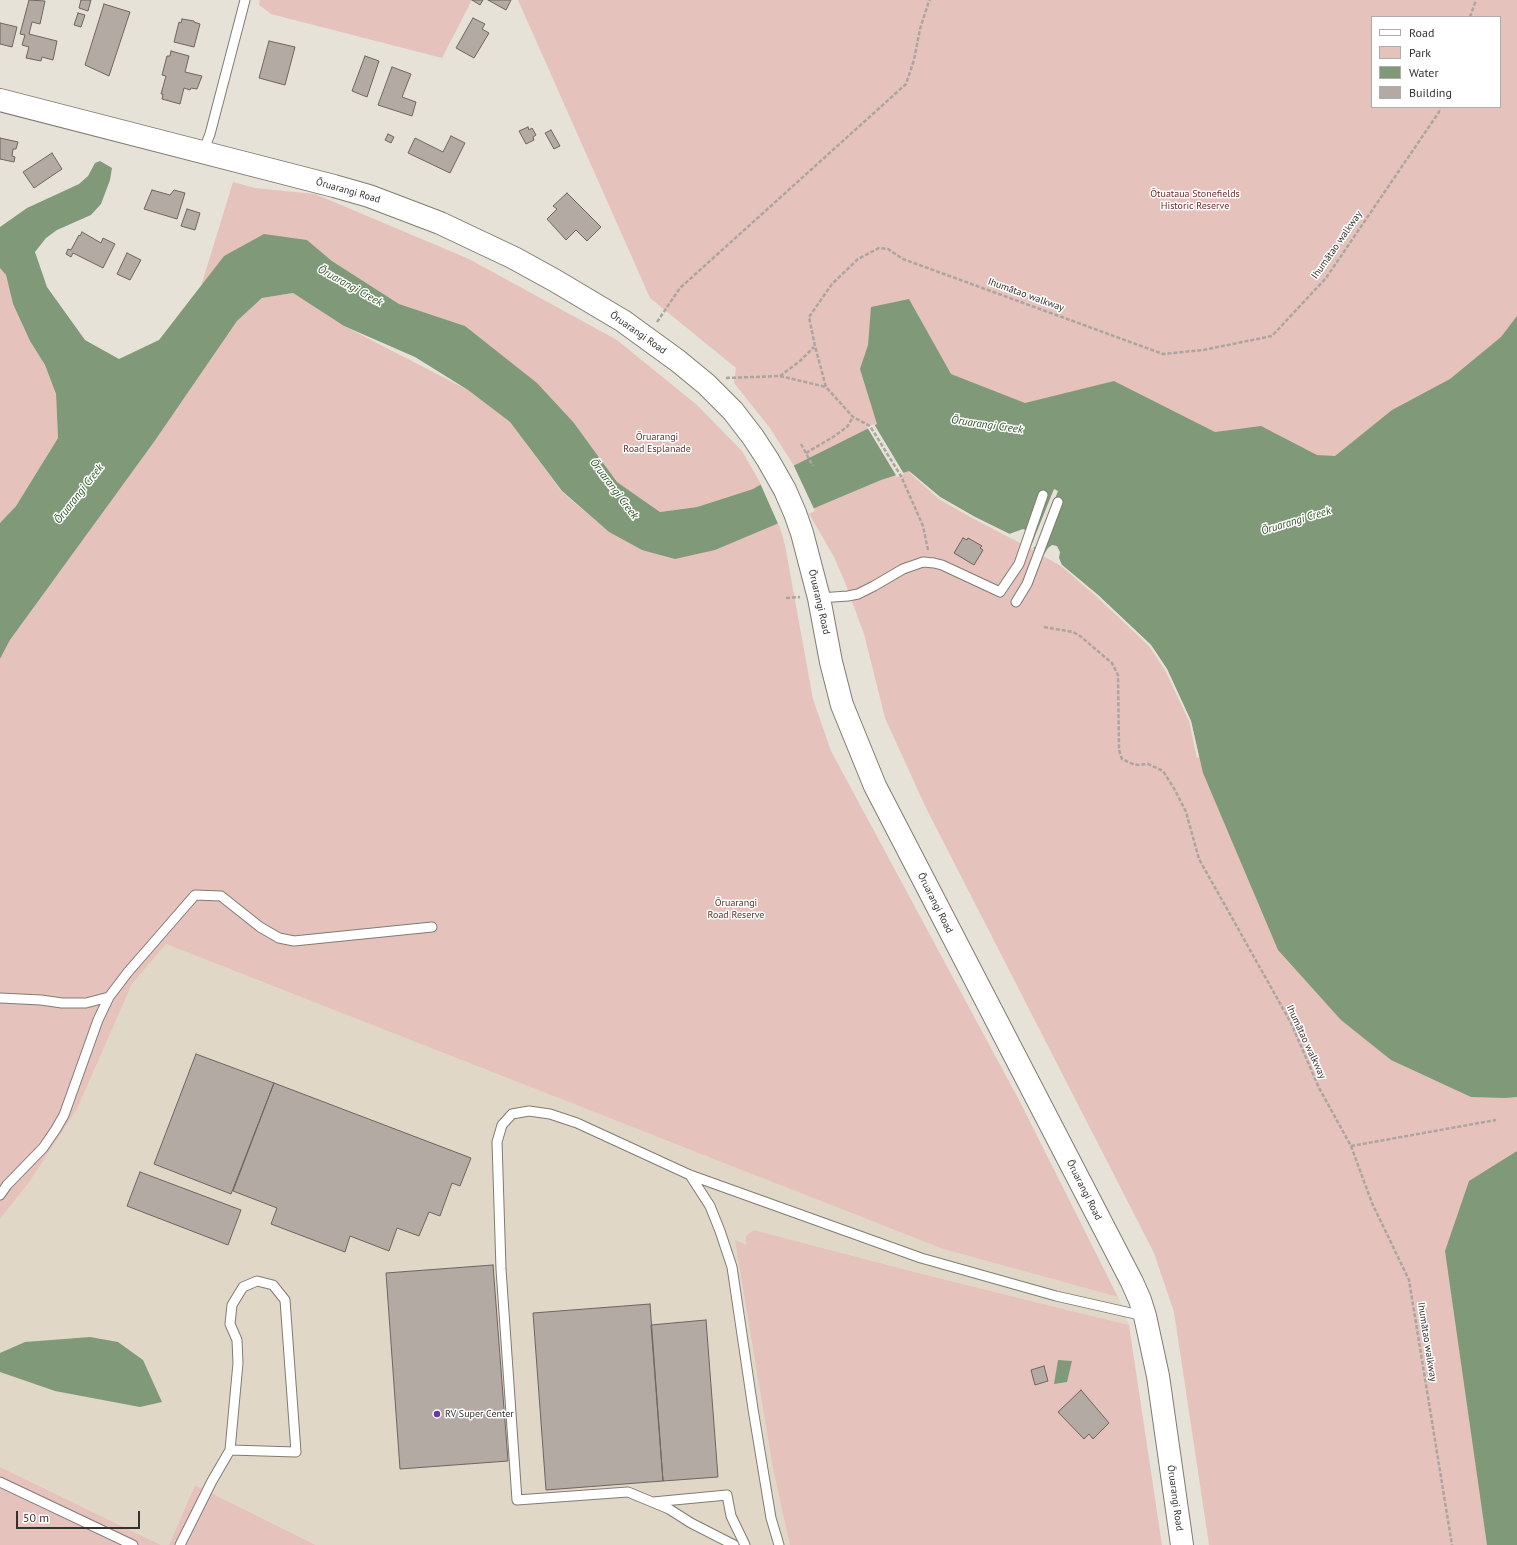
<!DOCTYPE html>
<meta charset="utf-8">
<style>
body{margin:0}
#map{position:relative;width:1517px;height:1545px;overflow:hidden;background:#e7e2d8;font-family:"PT Sans",sans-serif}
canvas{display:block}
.legend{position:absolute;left:1371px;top:16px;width:130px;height:92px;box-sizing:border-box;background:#fff;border:1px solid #aeadab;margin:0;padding:5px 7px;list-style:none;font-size:12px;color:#34322e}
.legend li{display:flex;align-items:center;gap:8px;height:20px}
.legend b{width:20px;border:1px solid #aeadab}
.scale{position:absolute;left:16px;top:1511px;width:124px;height:18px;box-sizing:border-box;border:2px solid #34322e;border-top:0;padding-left:5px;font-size:12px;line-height:14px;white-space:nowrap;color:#34322e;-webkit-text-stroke:3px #fff;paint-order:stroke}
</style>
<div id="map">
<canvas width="1517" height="1545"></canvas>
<ul class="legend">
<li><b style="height:5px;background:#fff"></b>Road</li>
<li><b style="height:11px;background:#e6c2bd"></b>Park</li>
<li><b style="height:11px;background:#809a79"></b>Water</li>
<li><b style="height:11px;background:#b4aaa4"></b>Building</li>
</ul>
<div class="scale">50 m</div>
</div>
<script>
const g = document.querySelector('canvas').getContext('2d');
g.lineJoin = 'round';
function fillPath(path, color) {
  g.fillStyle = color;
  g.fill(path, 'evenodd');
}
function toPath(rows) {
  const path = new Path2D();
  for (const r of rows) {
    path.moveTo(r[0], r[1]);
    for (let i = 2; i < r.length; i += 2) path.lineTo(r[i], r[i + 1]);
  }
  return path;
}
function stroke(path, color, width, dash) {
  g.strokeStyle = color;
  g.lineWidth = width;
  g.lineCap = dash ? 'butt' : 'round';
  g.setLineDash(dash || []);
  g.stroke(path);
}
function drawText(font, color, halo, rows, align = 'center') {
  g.font = font + ' "PT Sans",sans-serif';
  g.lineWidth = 3;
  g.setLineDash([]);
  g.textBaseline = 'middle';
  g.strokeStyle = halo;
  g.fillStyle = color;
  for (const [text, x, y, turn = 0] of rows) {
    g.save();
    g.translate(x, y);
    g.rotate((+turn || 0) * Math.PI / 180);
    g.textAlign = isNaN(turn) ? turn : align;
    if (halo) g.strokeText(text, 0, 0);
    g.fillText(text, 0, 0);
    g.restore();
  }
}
fillPath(toPath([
 [166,944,943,1249,1118,1297,1129,1325,930,1276,754,1230,803,1545,316,1545,195,1485,169,1545,161,1545,0,1467,0,1219,30,1181,77,1109,132,984]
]), '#e0d7c6');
fillPath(toPath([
 [260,0,472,0,442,58,271,14,259,5],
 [518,0,1517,0,1517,1545,1209,1545,1174,1312,1154,1253,925,806,885,718,864,634,844,580,834,557,808,512,779,524,785,545,813,699,831,751,1019,1100,1118,1297,943,1249,166,944,132,984,77,1109,30,1181,0,1219,0,659,10,640,154,442,237,321,262,298,293,293,344,326,468,390,510,422,562,492,609,532,642,550,753,489,697,507,660,512,617,482,574,423,465,326,399,304,332,261,307,240,224,256,201,286,233,182,255,188,315,194,469,259,617,340,697,405,742,451,761,484,794,466,770,428,734,383,736,368,650,298],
 [1372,17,1500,17,1500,107,1372,107],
 [0,268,6,275,13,304,30,341,45,365,56,394,58,438,16,506,0,523],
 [754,1230,930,1276,1129,1325,1162,1545,790,1545,773,1468,735,1240,746,1245,746,1236],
 [0,1467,161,1545,0,1545],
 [195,1485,316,1545,169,1545]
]), '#e6c2bd');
fillPath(toPath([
 [100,161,112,168,110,180,101,204,91,215,57,230,46,238,35,252,47,287,85,340,119,359,159,340,224,256,264,234,307,240,332,261,399,304,465,326,537,383,574,423,617,482,660,512,697,507,753,489,795,465,877,424,860,369,868,345,871,307,909,299,951,374,1025,403,1114,381,1215,432,1261,426,1317,455,1335,456,1392,410,1450,379,1501,337,1517,316,1517,1097,1505,1098,1471,1097,1391,1060,1341,1020,1278,950,1203,773,1191,721,1167,669,1151,645,1098,595,1062,565,1010,534,975,517,940,497,909,471,881,480,715,550,675,559,642,550,609,532,562,491,510,422,468,390,415,357,344,326,293,293,262,298,237,321,154,442,10,640,0,659,0,523,16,506,58,438,56,394,45,365,30,341,13,304,6,275,0,268,0,227,27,208,79,184,88,176,95,163],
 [1517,1151,1517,1545,1487,1545,1445,1251,1469,1181],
 [90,1337,118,1342,143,1360,162,1402,140,1407,55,1391,0,1372,0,1353,25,1342],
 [1058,1360,1072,1361,1067,1382,1054,1384]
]), '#809a79');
fillPath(toPath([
 [874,424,904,474,897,477,867,427],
 [793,464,815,511,779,526,760,483],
 [909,471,940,497,975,517,1009,534,1023,529,1027,531,1022,544,974,519,939,499,912,475],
 [1054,489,1058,491,1036,547,1034,547,1033,550,1031,549,1031,546],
 [1052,545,1057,546,1060,552,1059,558,1062,565,1098,595,1151,645,1167,669,1191,721,1199,757,1197,758,1189,721,1165,670,1149,646,1097,597,1061,566,1043,556,1048,548]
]), '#e7e2d8');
const building = toPath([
 [29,0,45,1,40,24,32,22,29,34,57,41,53,60,42,57,41,61,26,58,29,47,22,45,25,35,20,34,29,0],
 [81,0,91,0,88,11,79,8,81,0],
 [472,0,483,0,480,5,472,0],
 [488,0,511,0,506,10,488,0],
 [104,4,130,12,109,76,85,65,104,4],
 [78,13,85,15,81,27,74,25,78,13],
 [473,18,485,24,482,29,489,33,474,58,456,48,473,18],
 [182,19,194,21,194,22,200,24,194,47,174,42,179,22,181,23,182,19],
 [0,23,17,27,12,47,0,44,0,23],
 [269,41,295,47,285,85,259,78,269,41],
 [171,51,189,56,185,72,202,76,197,89,191,88,190,90,184,88,180,104,162,99,163,94,161,94,166,76,162,75,167,56,170,56,171,51],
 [365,56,379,61,367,97,352,91,365,56],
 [392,67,411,74,402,97,416,102,412,116,378,105,392,67],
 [528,127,529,130,532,128,536,135,533,137,534,140,526,144,519,131,528,127],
 [551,130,560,146,554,149,545,133,551,130],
 [388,134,394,137,391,143,385,140,388,134],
 [451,136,465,143,450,173,408,153,415,138,443,152,451,136],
 [0,138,18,142,16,149,13,149,12,156,15,157,14,162,0,159,0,138],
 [52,153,62,169,34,188,23,172,52,153],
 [152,190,170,195,174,190,185,193,177,219,144,209,152,190],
 [567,193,601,227,587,241,576,230,566,240,547,219,557,209,553,206,567,193],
 [187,209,200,213,195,230,181,226,187,209],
 [82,232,101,243,103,238,115,244,103,268,73,253,71,257,66,254,68,249,71,250,79,235,80,236,82,232],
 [127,253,141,260,130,280,117,274,127,253],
 [963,538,967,540,968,538,982,546,980,548,983,550,974,565,954,553,963,538],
 [196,1054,274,1083,231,1194,154,1164,196,1054],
 [274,1083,471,1158,460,1186,452,1183,440,1216,429,1212,419,1236,397,1228,389,1251,350,1236,345,1252,271,1224,277,1208,233,1191,274,1083],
 [140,1172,241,1210,228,1245,127,1206,140,1172],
 [493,1265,508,1461,400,1469,386,1273,493,1265],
 [650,1304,663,1481,546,1490,533,1313,650,1304],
 [706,1320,718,1477,663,1481,651,1325,706,1320],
 [1044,1366,1048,1381,1035,1385,1031,1370,1044,1366],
 [1081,1390,1109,1423,1093,1439,1089,1434,1084,1439,1058,1412,1081,1390]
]);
fillPath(building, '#b4aaa4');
stroke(building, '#6e6560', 1);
const lane = toPath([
 [203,152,210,134,245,0],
 [819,598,848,596,858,594,874,586,903,569,923,562,934,563,942,565,1000,592,1019,564,1043,495],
 [1016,602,1027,584,1058,502],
 [0,998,41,1000,62,1003,86,1003,109,997],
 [690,1175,710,1206,720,1231,732,1267,753,1409,771,1518,779,1545],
 [0,1195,7,1185,43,1148,56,1129,64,1115,98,1020,109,997,128,972,195,895,221,896,260,927,279,938,294,941,432,927],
 [0,1482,133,1545],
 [653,1502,727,1495,731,1516,745,1545],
 [180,1545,212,1481,230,1450,238,1363,237,1340,230,1324,232,1305,243,1287,257,1281,273,1285,285,1300,296,1452,230,1450],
 [734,1545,691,1523,669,1509,628,1492,517,1500,501,1269,497,1142,502,1125,512,1114,529,1111,550,1114,577,1123,690,1175,921,1258,1056,1296,1144,1316]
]);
const secondary = toPath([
 [0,100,334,186,369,196,440,223,514,258,554,280,623,321,678,361,706,384,733,411,753,437,768,460,785,490,795,513,802,533,819,598,831,662,842,705,875,786,1132,1282,1140,1300,1145,1316,1158,1376,1182,1545]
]);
stroke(lane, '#807c73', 11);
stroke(secondary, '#807c73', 24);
stroke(toPath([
 [1470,17,1476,0],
 [657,322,680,288,906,84,914,60,920,29,928,4,930,0],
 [780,376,826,387],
 [726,378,780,376,800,361,814,347],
 [801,444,813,466],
 [806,453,833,437,847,427,853,417],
 [928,550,923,526,901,476,870,426,853,417,826,387,815,346,809,317,832,284,858,259,879,248,888,249,903,259,1163,354,1203,350,1272,336,1326,278,1439,112,1440,107],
 [786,598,800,597],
 [1044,627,1073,632,1080,636,1112,663,1118,675,1119,750,1122,759,1135,765,1148,764,1163,771,1175,790,1186,812,1199,859,1291,1023,1319,1088,1351,1146,1372,1203,1409,1280,1452,1545],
 [1351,1146,1496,1120]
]), '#aaa69e', 2.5, [4, 2]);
stroke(lane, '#fff', 9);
stroke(secondary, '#fff', 22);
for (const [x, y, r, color] of [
 [437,1414,4,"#6c35ab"]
]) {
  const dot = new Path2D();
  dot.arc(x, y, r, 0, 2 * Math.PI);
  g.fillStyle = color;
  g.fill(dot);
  stroke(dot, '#fff', 1.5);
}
drawText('10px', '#34322e', '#fff', [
 ["Ōruarangi Road",348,191,16],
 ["Ihumātao walkway",1337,245,-55],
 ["Ihumātao walkway",1026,295,20],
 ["Ōruarangi Road",638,333,35],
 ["Ōruarangi Road",819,602,77],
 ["Ōruarangi Road",935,903,63],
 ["Ihumātao walkway",1306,1042,65],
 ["Ōruarangi Road",1084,1190,63],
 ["Ihumātao walkway",1427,1342,81],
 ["Ōruarangi Road",1175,1498,82]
]);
drawText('10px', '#692e2a', '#fff', [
 ["Ōtuataua Stonefields",1195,194],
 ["Historic Reserve",1195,206],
 ["Ōruarangi",657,437],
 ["Road Esplanade",657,449],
 ["Ōruarangi",736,903],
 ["Road Reserve",736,915]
]);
drawText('10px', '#34322e', '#fff', [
 ["RV Super Center",445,1414]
], 'left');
drawText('italic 11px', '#2c5122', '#fff', [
 ["Ōruarangi Creek",350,286,29],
 ["Ōruarangi Creek",987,425,8],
 ["Ōruarangi Creek",614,489,53],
 ["Ōruarangi Creek",79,494,-52],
 ["Ōruarangi Creek",1296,521,-17]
]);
</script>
